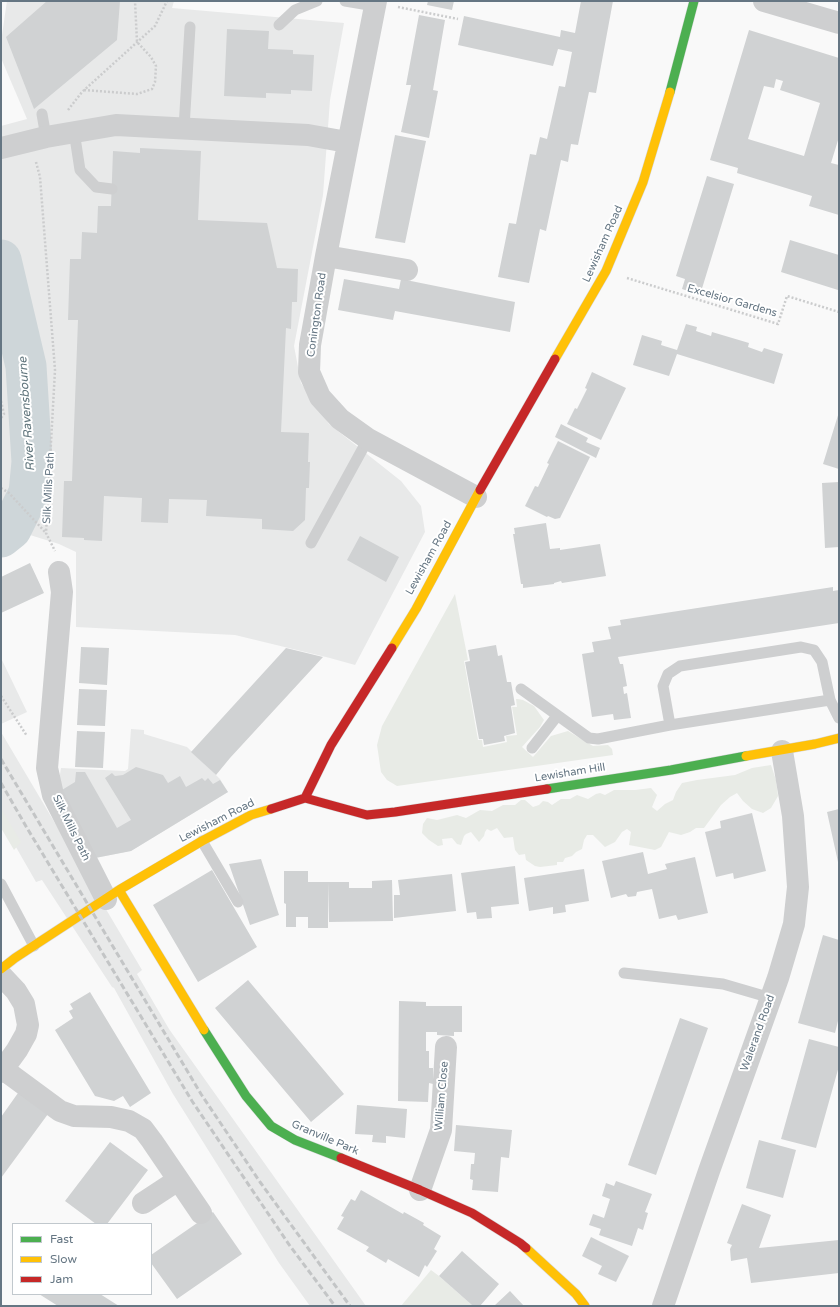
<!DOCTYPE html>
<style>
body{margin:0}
#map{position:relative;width:840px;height:1307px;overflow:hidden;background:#f9f9f9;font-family:"Varela Round",sans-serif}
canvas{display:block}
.frame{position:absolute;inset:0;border:2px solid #657683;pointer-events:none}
.legend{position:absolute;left:12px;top:1223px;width:140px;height:72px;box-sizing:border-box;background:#fff;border:1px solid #c1c8cd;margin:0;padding:5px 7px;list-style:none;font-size:12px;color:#657683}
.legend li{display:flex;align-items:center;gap:8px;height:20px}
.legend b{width:20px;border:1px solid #c1c8cd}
</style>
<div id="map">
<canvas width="840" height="1307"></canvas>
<div class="frame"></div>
<ul class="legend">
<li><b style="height:5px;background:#4caf50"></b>Fast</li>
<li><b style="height:5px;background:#ffc107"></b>Slow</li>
<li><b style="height:5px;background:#c62828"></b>Jam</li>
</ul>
</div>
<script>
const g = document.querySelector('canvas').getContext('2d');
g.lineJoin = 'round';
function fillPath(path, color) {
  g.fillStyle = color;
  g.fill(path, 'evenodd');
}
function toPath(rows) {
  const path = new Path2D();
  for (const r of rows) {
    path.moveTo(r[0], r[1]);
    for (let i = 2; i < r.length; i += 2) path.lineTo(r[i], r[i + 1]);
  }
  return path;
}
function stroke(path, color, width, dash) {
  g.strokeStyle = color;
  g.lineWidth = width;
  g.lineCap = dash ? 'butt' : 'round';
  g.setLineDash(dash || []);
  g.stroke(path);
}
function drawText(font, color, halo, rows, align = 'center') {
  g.font = font + ' "Varela Round",sans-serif';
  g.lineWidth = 4;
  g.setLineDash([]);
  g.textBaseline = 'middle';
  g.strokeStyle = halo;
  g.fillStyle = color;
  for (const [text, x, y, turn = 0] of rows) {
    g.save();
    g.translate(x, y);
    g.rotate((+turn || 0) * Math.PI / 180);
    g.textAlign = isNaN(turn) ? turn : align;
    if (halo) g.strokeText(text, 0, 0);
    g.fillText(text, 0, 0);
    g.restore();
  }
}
fillPath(toPath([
 [7,1,174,1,172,8,344,23,330,100,323,195,294,346,301,383,329,424,401,481,421,506,425,532,355,665,330,658,235,635,76,627,76,552,59,544,1,526,1,126,27,119,1,58,2,35],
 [1,658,27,712,1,724],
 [131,729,144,730,144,734,187,747,220,779,228,792,131,851,95,858,57,793,61,768,125,771,128,769],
 [1,732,142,970,137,974,169,1029,366,1306,310,1306,279,1263,173,1094,114,988,112,987,42,880,36,882,1,821]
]), '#e8e9e9');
fillPath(toPath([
 [455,594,468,660,464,661,478,740,482,740,483,747,507,742,506,736,517,735,512,707,517,707,516,699,518,699,523,700,534,706,544,720,540,727,522,747,533,757,551,736,568,731,593,746,608,745,612,749,613,755,397,786,387,780,381,772,377,745,382,726],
 [771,765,776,780,778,796,771,808,763,813,752,809,743,801,737,793,730,797,721,805,704,828,696,828,690,832,681,835,669,832,661,847,655,850,629,845,631,832,627,829,622,832,615,842,605,847,593,835,587,835,584,840,582,849,576,852,572,856,565,858,563,862,557,862,557,865,540,867,535,866,526,860,525,854,519,855,515,850,513,837,504,838,497,828,491,831,487,829,485,832,484,836,479,842,471,832,466,834,464,836,461,845,457,844,452,838,442,839,443,845,438,846,429,840,422,833,423,824,427,818,437,820,457,815,466,818,480,810,492,811,503,805,515,805,521,800,525,800,533,807,539,805,543,801,548,802,552,805,561,799,570,799,577,795,588,799,596,794,600,793,605,795,614,790,635,790,651,788,657,795,652,807,657,811,665,804,673,800,676,792,682,783,697,780,735,775,752,768],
 [1,808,21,842,14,850,1,828],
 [431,1270,439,1276,473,1306,401,1306]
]), '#e8ebe6');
stroke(toPath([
 [1,260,26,366,32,462,29,493,11,529,1,537]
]), '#ced6d9', 41);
fillPath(toPath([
 [47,1,120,1,117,40,34,109,6,37],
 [428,1,454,1,452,10,427,5],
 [581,1,613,1,596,93,589,92,578,145,571,144,568,162,561,160,546,231,540,229,529,283,498,277,509,223,516,224,530,154,536,155,540,137,547,139,559,86,565,87,572,52,558,49,553,66,458,45,464,16,560,37,561,30,575,33],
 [419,15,445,20,433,90,438,91,429,138,401,132,411,85,406,85],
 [227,29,269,31,268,49,293,50,293,54,314,55,312,91,291,90,291,94,266,93,266,98,224,96],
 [749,30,839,58,839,137,831,163,839,165,839,215,809,206,812,196,737,173,738,168,710,160],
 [776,79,783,81,780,90,820,103,804,156,748,139,764,86,774,88],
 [395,135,426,141,405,243,375,238],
 [140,148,201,151,198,220,267,223,277,268,298,269,297,302,292,302,291,329,286,328,281,432,309,433,308,462,310,462,309,488,306,488,305,520,293,531,262,529,262,519,206,516,207,500,169,499,168,523,141,522,142,498,104,496,102,541,84,540,84,538,62,537,64,481,72,481,78,320,68,320,70,259,81,259,82,232,97,233,98,206,111,206,113,151,140,153],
 [707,176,734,184,700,295,682,289,685,279,676,276],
 [790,240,839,255,838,290,781,272],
 [344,279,399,289,401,279,515,302,510,332,395,311,393,320,338,310],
 [686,324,697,327,696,331,711,336,712,332,749,343,748,347,762,352,764,348,783,354,774,384,677,354,669,376,633,365,642,335,662,341,661,345,677,350],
 [592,372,626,388,601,440,567,424,575,408,577,409,587,389,585,388],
 [839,412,839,469,823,464],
 [561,424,588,438,586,442,600,448,596,458,555,437],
 [558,441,590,457,560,518,555,519,548,516,547,517,525,506,535,486,538,487,549,464,547,463],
 [839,482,839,547,825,548,822,483],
 [546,523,550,549,560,548,560,550,600,544,606,576,562,583,561,581,554,583,554,584,523,588,523,584,521,584,513,534,515,534,514,528],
 [360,536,399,557,386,582,347,560],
 [30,563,44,593,1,613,1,577],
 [833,587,833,591,839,590,839,623,618,657,620,664,623,664,627,686,623,687,624,694,627,693,631,718,614,720,613,714,592,717,582,654,594,652,592,642,611,639,608,627,621,625,620,620],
 [496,645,498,656,502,655,507,682,511,682,515,705,511,706,515,733,504,736,505,741,484,745,483,739,479,739,465,662,470,661,468,650],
 [81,647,109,648,107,685,79,683],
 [286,648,323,657,230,758,216,775,191,752],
 [79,689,107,690,105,726,77,725],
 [77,731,105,732,103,768,75,767],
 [136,767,163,775,168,783,180,776,186,787,202,778,205,781,208,778,213,784,220,780,228,792,131,851,95,858,57,793,75,782,76,772,85,772,117,828,131,820,105,778,112,773,115,776,123,775],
 [839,809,839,862,838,862,827,812],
 [752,813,766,871,734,879,733,873,716,877,705,832,721,828,720,821],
 [643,852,648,874,667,869,665,864,695,857,708,913,678,920,676,915,659,919,652,889,637,892,636,896,628,897,626,894,611,898,602,861],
 [261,859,279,915,250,925,229,864],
 [515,866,519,904,491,907,492,918,477,919,476,912,467,913,461,873],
 [584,869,589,901,565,905,566,912,553,914,553,907,529,911,524,878],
 [212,870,257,947,198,982,153,905],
 [284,871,308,871,308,882,328,882,328,928,308,928,308,917,296,917,296,927,286,927,286,904,284,903],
 [452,874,456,911,394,918,394,895,400,895,398,880],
 [392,880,393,921,329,922,328,882,349,882,349,888,372,888,372,881],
 [823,935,839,940,839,1017,835,1033,798,1023],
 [248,980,344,1094,311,1122,215,1008],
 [90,992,151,1093,130,1107,123,1096,114,1101,95,1096,55,1030,73,1018,69,1011,73,1009,70,1004],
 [399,1001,426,1002,426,1006,462,1006,462,1032,454,1032,454,1036,437,1035,437,1032,426,1032,426,1051,429,1051,429,1068,433,1068,433,1084,429,1083,428,1102,398,1101],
 [680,1018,708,1028,656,1175,628,1165],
 [809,1039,839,1047,839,1066,816,1148,781,1139],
 [18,1093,48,1114,1,1178,1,1117],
 [357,1105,407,1109,405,1138,386,1136,386,1143,372,1142,373,1135,355,1134],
 [456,1125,512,1130,509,1158,501,1157,498,1192,472,1190,473,1180,470,1179,471,1164,474,1164,475,1153,454,1151],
 [759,1140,796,1150,783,1198,746,1188],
 [110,1142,148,1170,107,1224,96,1224,65,1201],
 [616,1181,652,1194,645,1212,648,1213,643,1230,638,1228,632,1246,599,1235,601,1229,589,1225,593,1214,604,1218,610,1199,602,1196,606,1183,614,1186],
 [361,1190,403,1214,404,1212,424,1223,423,1225,441,1236,434,1249,437,1251,427,1267,425,1265,419,1277,388,1259,386,1263,366,1251,369,1247,337,1229,344,1217,341,1216,351,1199,355,1201],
 [742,1204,771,1215,759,1248,839,1240,839,1273,751,1283,747,1258,731,1261,730,1249,732,1245,727,1243],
 [213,1212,242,1254,177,1299,151,1263,151,1255],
 [591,1237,629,1256,616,1282,598,1274,602,1266,582,1256],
 [462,1251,499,1284,480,1306,473,1306,439,1276],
 [510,1291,524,1306,494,1306],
 [39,1294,100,1294,119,1306,58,1306]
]), '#d0d2d3');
const fast = toPath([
 [670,92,694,1],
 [547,789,671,770,746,756],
 [204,1030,246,1096,271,1126,295,1140,341,1158]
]);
const slow = toPath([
 [555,359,606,271,643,182,670,92],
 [392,648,416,609,480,490],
 [746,756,815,744,839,738],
 [119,890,204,1030],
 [1,969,15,958,119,890,202,841,251,815,271,809],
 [526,1248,576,1294,585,1306]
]);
const jam = toPath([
 [480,490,555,359],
 [305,798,367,815,395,812,547,789],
 [271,809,305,798,331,745,392,648],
 [341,1158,420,1190,472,1213,520,1243,526,1248]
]);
stroke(fast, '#d5d6d7', 10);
stroke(slow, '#d5d6d7', 10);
stroke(jam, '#d5d6d7', 10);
stroke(toPath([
 [398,7,458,19],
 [84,90,137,94,152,89,155,82,156,66,151,57,137,42,135,1],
 [68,110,82,92,155,26,167,1],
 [36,162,40,177,55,370,46,533,55,551],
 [627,278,778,324,787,296,839,312],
 [1,401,4,414,1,418],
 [1,488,9,493,46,533],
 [1,696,27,736]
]), '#cbcccd', 2.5, [2, 2]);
stroke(toPath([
 [345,1,375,6],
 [279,25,295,10,317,1],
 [42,114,46,137],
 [184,128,190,27],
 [74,131,80,170,96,187,112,189],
 [311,543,368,439],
 [521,689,582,733,589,738,598,739,670,725,663,686,668,674,680,666,801,647,814,650,822,662,830,700],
 [670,725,830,700,839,718],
 [532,748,557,716],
 [202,841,238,902],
 [1,884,34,946],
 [624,973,723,984,771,998]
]), '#cecfd0', 11);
stroke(toPath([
 [376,1,326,256,310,345,309,372,320,397,340,419,368,439,476,497],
 [764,1,839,23],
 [1,148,46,137,116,125,308,135,347,142],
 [326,256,407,270],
 [59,572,62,592,47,768,53,795,106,899],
 [1,975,16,991,24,1004,28,1025,26,1034,17,1050,1,1072],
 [3,1069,60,1111,74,1116,111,1117,129,1121,143,1129,152,1141,201,1213],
 [420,1190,441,1130,446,1047],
 [143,1203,178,1180],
 [663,1306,709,1171,778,978,794,924,798,887,793,816,782,751]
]), '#cecfd0', 22);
stroke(fast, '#4caf50', 9);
stroke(slow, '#ffc107', 9);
stroke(jam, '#c62828', 9);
stroke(toPath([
 [1,759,201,1094,260,1182,350,1306],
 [1,783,27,828,192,1101,290,1246,335,1306]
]), '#c3c5c6', 3, [6, 3]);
drawText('11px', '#657683', '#fff', [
 ["Lewisham Road",603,244,-66],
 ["Excelsior Gardens",732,301,16],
 ["Conington Road",317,315,-82],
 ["Silk Mills Path",49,488,-87],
 ["Lewisham Road",429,558,-61],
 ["Lewisham Hill",570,773,-9],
 ["Lewisham Road",217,821,-27],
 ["Silk Mills Path",71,828,64],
 ["Walerand Road",758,1033,-70],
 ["William Close",442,1096,-85],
 ["Granville Park",325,1138,23]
]);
drawText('italic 12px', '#60757c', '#fff', [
 ["River Ravensbourne",27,414,-94]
]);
</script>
